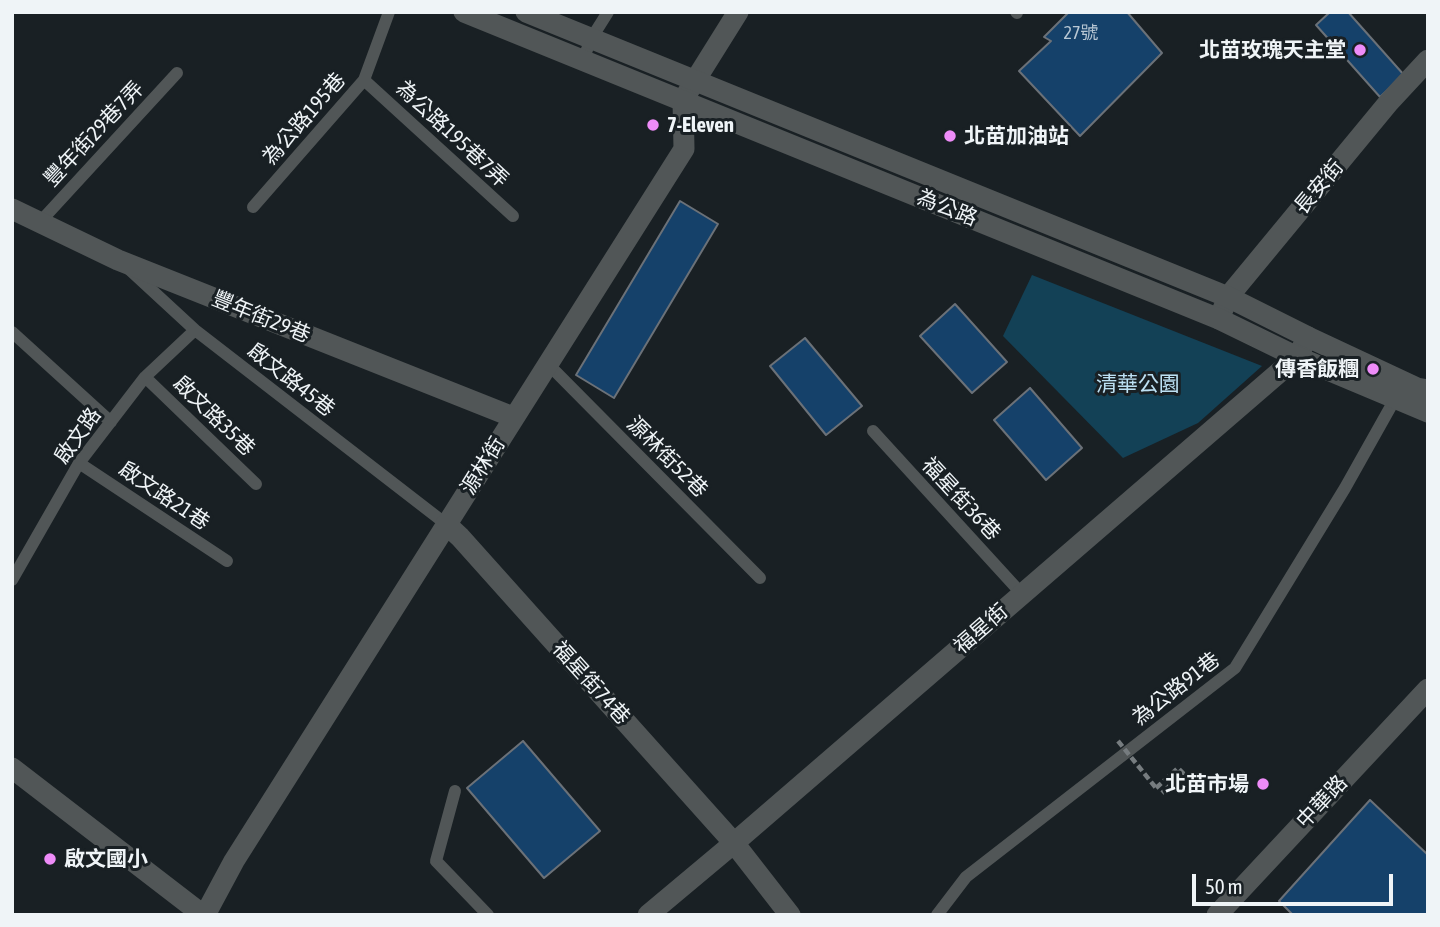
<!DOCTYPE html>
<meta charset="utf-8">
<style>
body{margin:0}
#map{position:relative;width:1440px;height:927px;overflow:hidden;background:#192024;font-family:"Asap Condensed",sans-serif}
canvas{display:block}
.frame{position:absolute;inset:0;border:14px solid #eff4f7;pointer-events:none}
.scale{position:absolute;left:1192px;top:874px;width:201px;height:32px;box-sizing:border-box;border:4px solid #eff4f7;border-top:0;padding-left:9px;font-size:21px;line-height:24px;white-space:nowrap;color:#eff4f7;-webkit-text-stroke:5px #192024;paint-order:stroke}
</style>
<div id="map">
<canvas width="1440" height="927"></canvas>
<div class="frame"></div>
<div class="scale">50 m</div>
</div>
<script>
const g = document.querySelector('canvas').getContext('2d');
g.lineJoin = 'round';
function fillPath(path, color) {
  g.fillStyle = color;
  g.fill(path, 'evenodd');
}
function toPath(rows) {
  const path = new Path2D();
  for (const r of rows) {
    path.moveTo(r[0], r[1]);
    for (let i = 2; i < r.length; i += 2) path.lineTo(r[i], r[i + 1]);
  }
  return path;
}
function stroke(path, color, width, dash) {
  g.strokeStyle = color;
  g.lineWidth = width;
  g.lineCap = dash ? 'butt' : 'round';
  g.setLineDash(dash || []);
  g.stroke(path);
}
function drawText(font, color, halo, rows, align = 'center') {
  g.font = font + ' "Asap Condensed","Noto Sans TC",sans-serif';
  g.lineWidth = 6;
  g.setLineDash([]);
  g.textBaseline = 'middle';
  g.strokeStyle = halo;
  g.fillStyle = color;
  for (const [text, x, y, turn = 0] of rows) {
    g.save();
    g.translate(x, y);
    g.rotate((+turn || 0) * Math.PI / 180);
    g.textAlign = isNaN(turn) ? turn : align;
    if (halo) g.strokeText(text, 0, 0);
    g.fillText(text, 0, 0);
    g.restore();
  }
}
fillPath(toPath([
 [1032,275,1262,366,1198,423,1123,458,1003,336]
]), '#134156');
const building = toPath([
 [1069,12,1127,12,1162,53,1080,136,1019,71,1051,41,1044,37,1069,12],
 [1330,12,1348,12,1404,75,1380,97,1316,25,1330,12],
 [680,201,718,224,614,398,576,375,680,201],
 [955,304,1007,362,972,393,920,336,955,304],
 [805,338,862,406,826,435,770,366,805,338],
 [1030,388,1082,448,1046,480,994,420,1030,388],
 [523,741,600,831,544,878,467,788,523,741],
 [1370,800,1428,855,1428,915,1293,915,1279,901,1370,800]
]);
fillPath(building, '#15416a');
stroke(building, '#6b7178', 2);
stroke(toPath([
 [1156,788,1178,768,1183,773,1162,793]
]), '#767c7f', 4.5, [7, 3.5]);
stroke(toPath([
 [1016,12,1017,13],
 [583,60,591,39,608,12],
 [364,80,513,216],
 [253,207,364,80,389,12],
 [40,222,177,73],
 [130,270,195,330,446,524],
 [12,332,111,422],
 [547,363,760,578],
 [145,377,256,484],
 [873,431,1021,593],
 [79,463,227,561],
 [12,580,79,463,145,377,195,330],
 [455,791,436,861,488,915],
 [937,915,966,877,1235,668,1345,488,1395,399,1399,397]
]), '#515657', 12);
stroke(toPath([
 [12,209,118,260,513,417],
 [1219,319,1228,297,1389,102,1428,60],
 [446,524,460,537,734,843,790,915],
 [12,768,203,915],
 [205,915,234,861,684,149,683,100,738,12],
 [648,915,734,843,1297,357,1308,337]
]), '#515657', 21);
stroke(toPath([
 [464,12,1219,319,1297,357,1428,412],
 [526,12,1228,297,1308,337,1417,388,1428,390],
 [1217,915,1428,689]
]), '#515657', 21);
stroke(toPath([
 [1118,741,1156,788]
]), '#767c7f', 4.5, [7, 3.5]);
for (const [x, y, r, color] of [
 [1360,50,7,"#ee8cf8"],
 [653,125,7,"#ee8cf8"],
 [950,136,7,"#ee8cf8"],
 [1373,369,7,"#ee8cf8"],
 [1263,784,7,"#ee8cf8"],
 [50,859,7,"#ee8cf8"]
]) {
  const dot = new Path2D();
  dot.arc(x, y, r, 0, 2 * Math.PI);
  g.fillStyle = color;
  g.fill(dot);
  stroke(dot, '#192024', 2.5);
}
drawText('18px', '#b8c7d4', null, [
 ["27號",1081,33]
]);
drawText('bold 21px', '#eff4f7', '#192024', [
 ["北苗玫瑰天主堂",1346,50],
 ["7-Eleven",667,125,"left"],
 ["北苗加油站",964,136,"left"],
 ["傳香飯糰",1359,369],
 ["北苗市場",1249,784],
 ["啟文國小",64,859,"left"]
], 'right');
drawText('21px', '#eff4f7', '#192024', [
 ["為公路195巷",304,119,-49],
 ["豐年街29巷7弄",94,134,-47],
 ["為公路195巷7弄",452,134,43],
 ["長安街",1319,187,-50],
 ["為公路",947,208,22],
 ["豐年街29巷",261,317,22],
 ["啟文路45巷",291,380,38],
 ["啟文路35巷",214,416,44],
 ["啟文路",78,436,-55],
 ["源林街52巷",667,457,45],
 ["源林街",483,466,-58],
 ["啟文路21巷",164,496,34],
 ["福星街36巷",961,499,47],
 ["福星街",981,629,-41],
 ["福星街74巷",591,683,48],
 ["為公路91巷",1176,689,-38],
 ["中華路",1322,802,-47]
]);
drawText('21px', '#bde1f4', '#192024', [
 ["清華公園",1138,384]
]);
</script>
